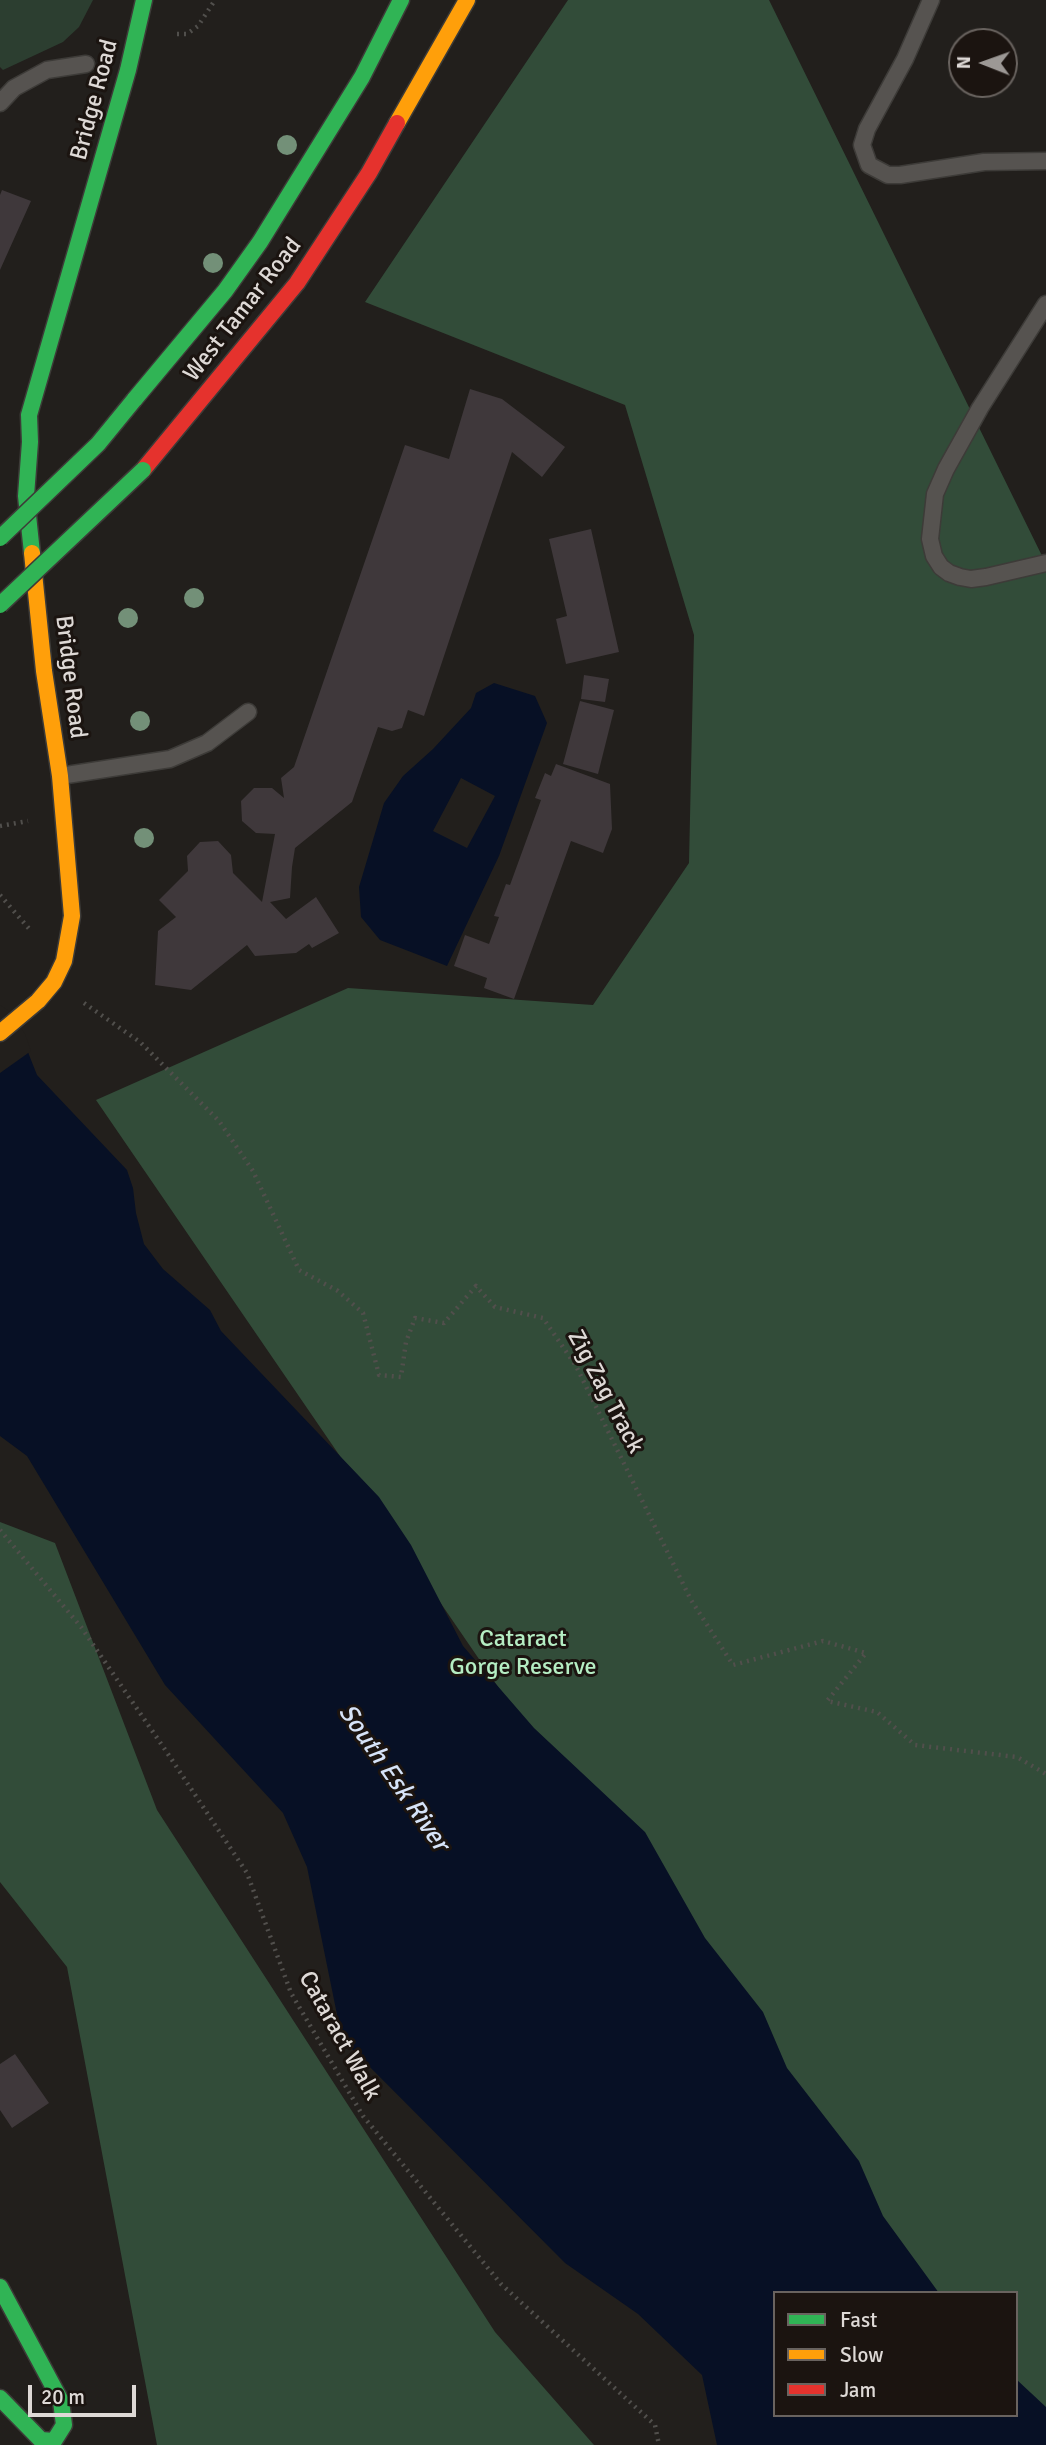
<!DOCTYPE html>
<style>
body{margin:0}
#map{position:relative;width:1046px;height:2445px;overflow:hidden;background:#221f1c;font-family:Signika,sans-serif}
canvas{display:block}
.legend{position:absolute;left:773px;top:2291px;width:245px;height:126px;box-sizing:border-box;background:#1b1410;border:2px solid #69635f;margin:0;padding:9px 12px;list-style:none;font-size:21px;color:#ded9d6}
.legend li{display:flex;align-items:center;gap:14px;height:35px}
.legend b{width:35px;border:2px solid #69635f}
.north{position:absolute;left:948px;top:28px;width:70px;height:70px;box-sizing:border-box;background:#1b1410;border:2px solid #69635f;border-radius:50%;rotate:271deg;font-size:19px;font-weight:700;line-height:28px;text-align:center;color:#ded9d6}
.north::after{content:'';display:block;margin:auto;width:24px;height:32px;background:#9c9895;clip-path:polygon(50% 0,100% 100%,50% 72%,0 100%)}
.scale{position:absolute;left:28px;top:2385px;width:108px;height:32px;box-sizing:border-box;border:4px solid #ded9d6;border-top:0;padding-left:9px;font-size:21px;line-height:24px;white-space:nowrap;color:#ded9d6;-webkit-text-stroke:5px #1b1410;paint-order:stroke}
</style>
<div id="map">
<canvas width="1046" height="2445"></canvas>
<ul class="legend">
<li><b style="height:9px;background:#30b455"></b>Fast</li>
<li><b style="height:9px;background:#ff9f0a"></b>Slow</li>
<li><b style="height:9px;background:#e5322d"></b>Jam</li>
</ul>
<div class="north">N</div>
<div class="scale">20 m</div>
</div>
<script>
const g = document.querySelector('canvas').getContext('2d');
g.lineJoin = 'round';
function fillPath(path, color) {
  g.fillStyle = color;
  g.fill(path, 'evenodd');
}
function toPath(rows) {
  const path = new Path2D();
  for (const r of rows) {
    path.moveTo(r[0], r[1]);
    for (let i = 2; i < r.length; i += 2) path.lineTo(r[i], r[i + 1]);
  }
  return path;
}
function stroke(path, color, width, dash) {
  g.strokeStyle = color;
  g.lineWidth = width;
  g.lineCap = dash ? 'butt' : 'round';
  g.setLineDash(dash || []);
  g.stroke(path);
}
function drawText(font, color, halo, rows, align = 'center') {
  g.font = font + ' Signika,sans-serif';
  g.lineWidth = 6;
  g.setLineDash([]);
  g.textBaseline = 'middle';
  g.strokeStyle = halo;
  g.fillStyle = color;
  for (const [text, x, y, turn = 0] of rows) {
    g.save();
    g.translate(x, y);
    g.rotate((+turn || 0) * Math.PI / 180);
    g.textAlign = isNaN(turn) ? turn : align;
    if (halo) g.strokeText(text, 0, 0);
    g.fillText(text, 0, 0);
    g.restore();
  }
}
fillPath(toPath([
 [0,0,93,0,79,27,63,42,3,70,0,67]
]), '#2c3e30');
fillPath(toPath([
 [568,0,769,0,1046,564,1046,2445,1016,2414,1016,2293,915,2293,903,2278,96,1100,348,988,593,1005,689,863,694,635,625,405,365,302],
 [0,1522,55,1543,157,1810,495,2332,594,2445,157,2445,67,1967,0,1882]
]), '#324c39');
fillPath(toPath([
 [494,683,535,696,547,723,499,856,447,966,380,940,361,917,359,887,384,803,403,776,433,749,471,708,476,693],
 [461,778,495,796,467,848,433,831],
 [0,1009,16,1022,37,1075,127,1170,133,1188,136,1213,144,1244,163,1269,210,1310,221,1331,379,1497,411,1545,463,1646,534,1728,645,1832,705,1938,763,2012,787,2068,859,2161,883,2216,939,2293,775,2293,775,2415,1016,2415,1016,2379,1046,2407,1046,2445,717,2445,702,2375,638,2314,565,2263,342,2039,307,1867,283,1813,165,1685,27,1456,0,1436]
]), '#071025');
fillPath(toPath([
 [0,1005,9,1011,25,1034,31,1051,0,1073]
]), '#221f1c');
fillPath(toPath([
 [2,190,31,201,0,270,0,195],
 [470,389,502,399,565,447,542,477,512,452,424,716,408,710,402,728,392,731,378,727,352,802,295,848,292,867,290,898,270,902,286,919,316,897,339,933,312,948,309,944,296,953,255,956,247,945,191,990,155,985,158,931,176,917,159,900,188,871,187,856,200,842,218,841,231,855,233,873,262,902,275,834,256,833,242,821,241,801,254,788,272,788,284,798,281,778,294,767,405,445,449,459],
 [591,529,619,652,566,664,556,619,567,616,549,539],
 [584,675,609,679,605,702,581,699],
 [580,701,614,710,598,774,563,764],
 [556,764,610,784,612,829,603,853,571,841,514,999,484,988,487,978,454,966,465,935,489,944,499,917,494,916,506,884,510,885,541,800,535,798,545,773,551,776],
 [15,2054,49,2103,12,2128,0,2110,0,2064]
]), '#3f383b');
const lane = toPath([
 [931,0,905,59,867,129,862,145,869,165,888,175,900,175,984,162,1046,161],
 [0,103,14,88,47,70,86,64],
 [1046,304,980,408,946,469,935,494,930,539,934,556,941,567,949,573,960,577,971,579,986,577,1046,563],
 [60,776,170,759,207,743,248,712]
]);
const fast = toPath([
 [134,400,225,291,260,242,362,77,401,0],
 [32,553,26,496,30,442,29,415,128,70,144,0],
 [0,2287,61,2401,64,2425,54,2441,41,2440,0,2398]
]);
const slow = toPath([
 [397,123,467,0],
 [0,1033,38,1001,54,982,64,961,72,916,60,776,44,671,32,553]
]);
const jam = toPath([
 [143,470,297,283,369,173,397,123]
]);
stroke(lane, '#3d3b38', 19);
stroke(fast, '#3d3b38', 19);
stroke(slow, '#3d3b38', 19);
stroke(jam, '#3d3b38', 19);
stroke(toPath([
 [177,34,187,34,198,26,215,0],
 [0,826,28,821],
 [0,895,31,931],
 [84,1003,140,1042,219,1121,253,1171,299,1270,338,1291,363,1313,379,1375,401,1377,406,1342,415,1318,444,1323,476,1286,495,1307,543,1318,576,1366,691,1600,733,1665,823,1641,866,1653,827,1701,877,1712,915,1745,1017,1757,1046,1774],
 [0,1530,81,1627,166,1751,247,1873,291,1993,363,2116,501,2284,655,2425,659,2445]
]), '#514f4c', 4.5, [2, 5]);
stroke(lane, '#565350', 16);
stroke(fast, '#30b455', 16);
stroke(slow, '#ff9f0a', 16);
stroke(jam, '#e5322d', 16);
const fastBridge = toPath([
 [0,538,98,444,134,400],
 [0,605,143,470]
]);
stroke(fastBridge, '#3d3b38', 19, []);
stroke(fastBridge, '#30b455', 16);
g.fillStyle = '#739078';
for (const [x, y] of [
 [287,145],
 [213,263],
 [194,598],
 [128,618],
 [140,721],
 [144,838]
]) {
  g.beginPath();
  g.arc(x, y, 10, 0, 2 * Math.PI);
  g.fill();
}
drawText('24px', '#ded9d6', '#1b1410', [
 ["Bridge Road",95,100,-75],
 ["West Tamar Road",243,310,-52],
 ["Bridge Road",70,677,83],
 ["Zig Zag Track",605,1392,62],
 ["Cataract Walk",339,2036,61]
]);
drawText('24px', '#b5edc3', '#1b1410', [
 ["Cataract",523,1640],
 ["Gorge Reserve",523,1668]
]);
drawText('italic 26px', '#d6e3f8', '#1b1410', [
 ["South Esk River",393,1778,55]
]);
</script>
